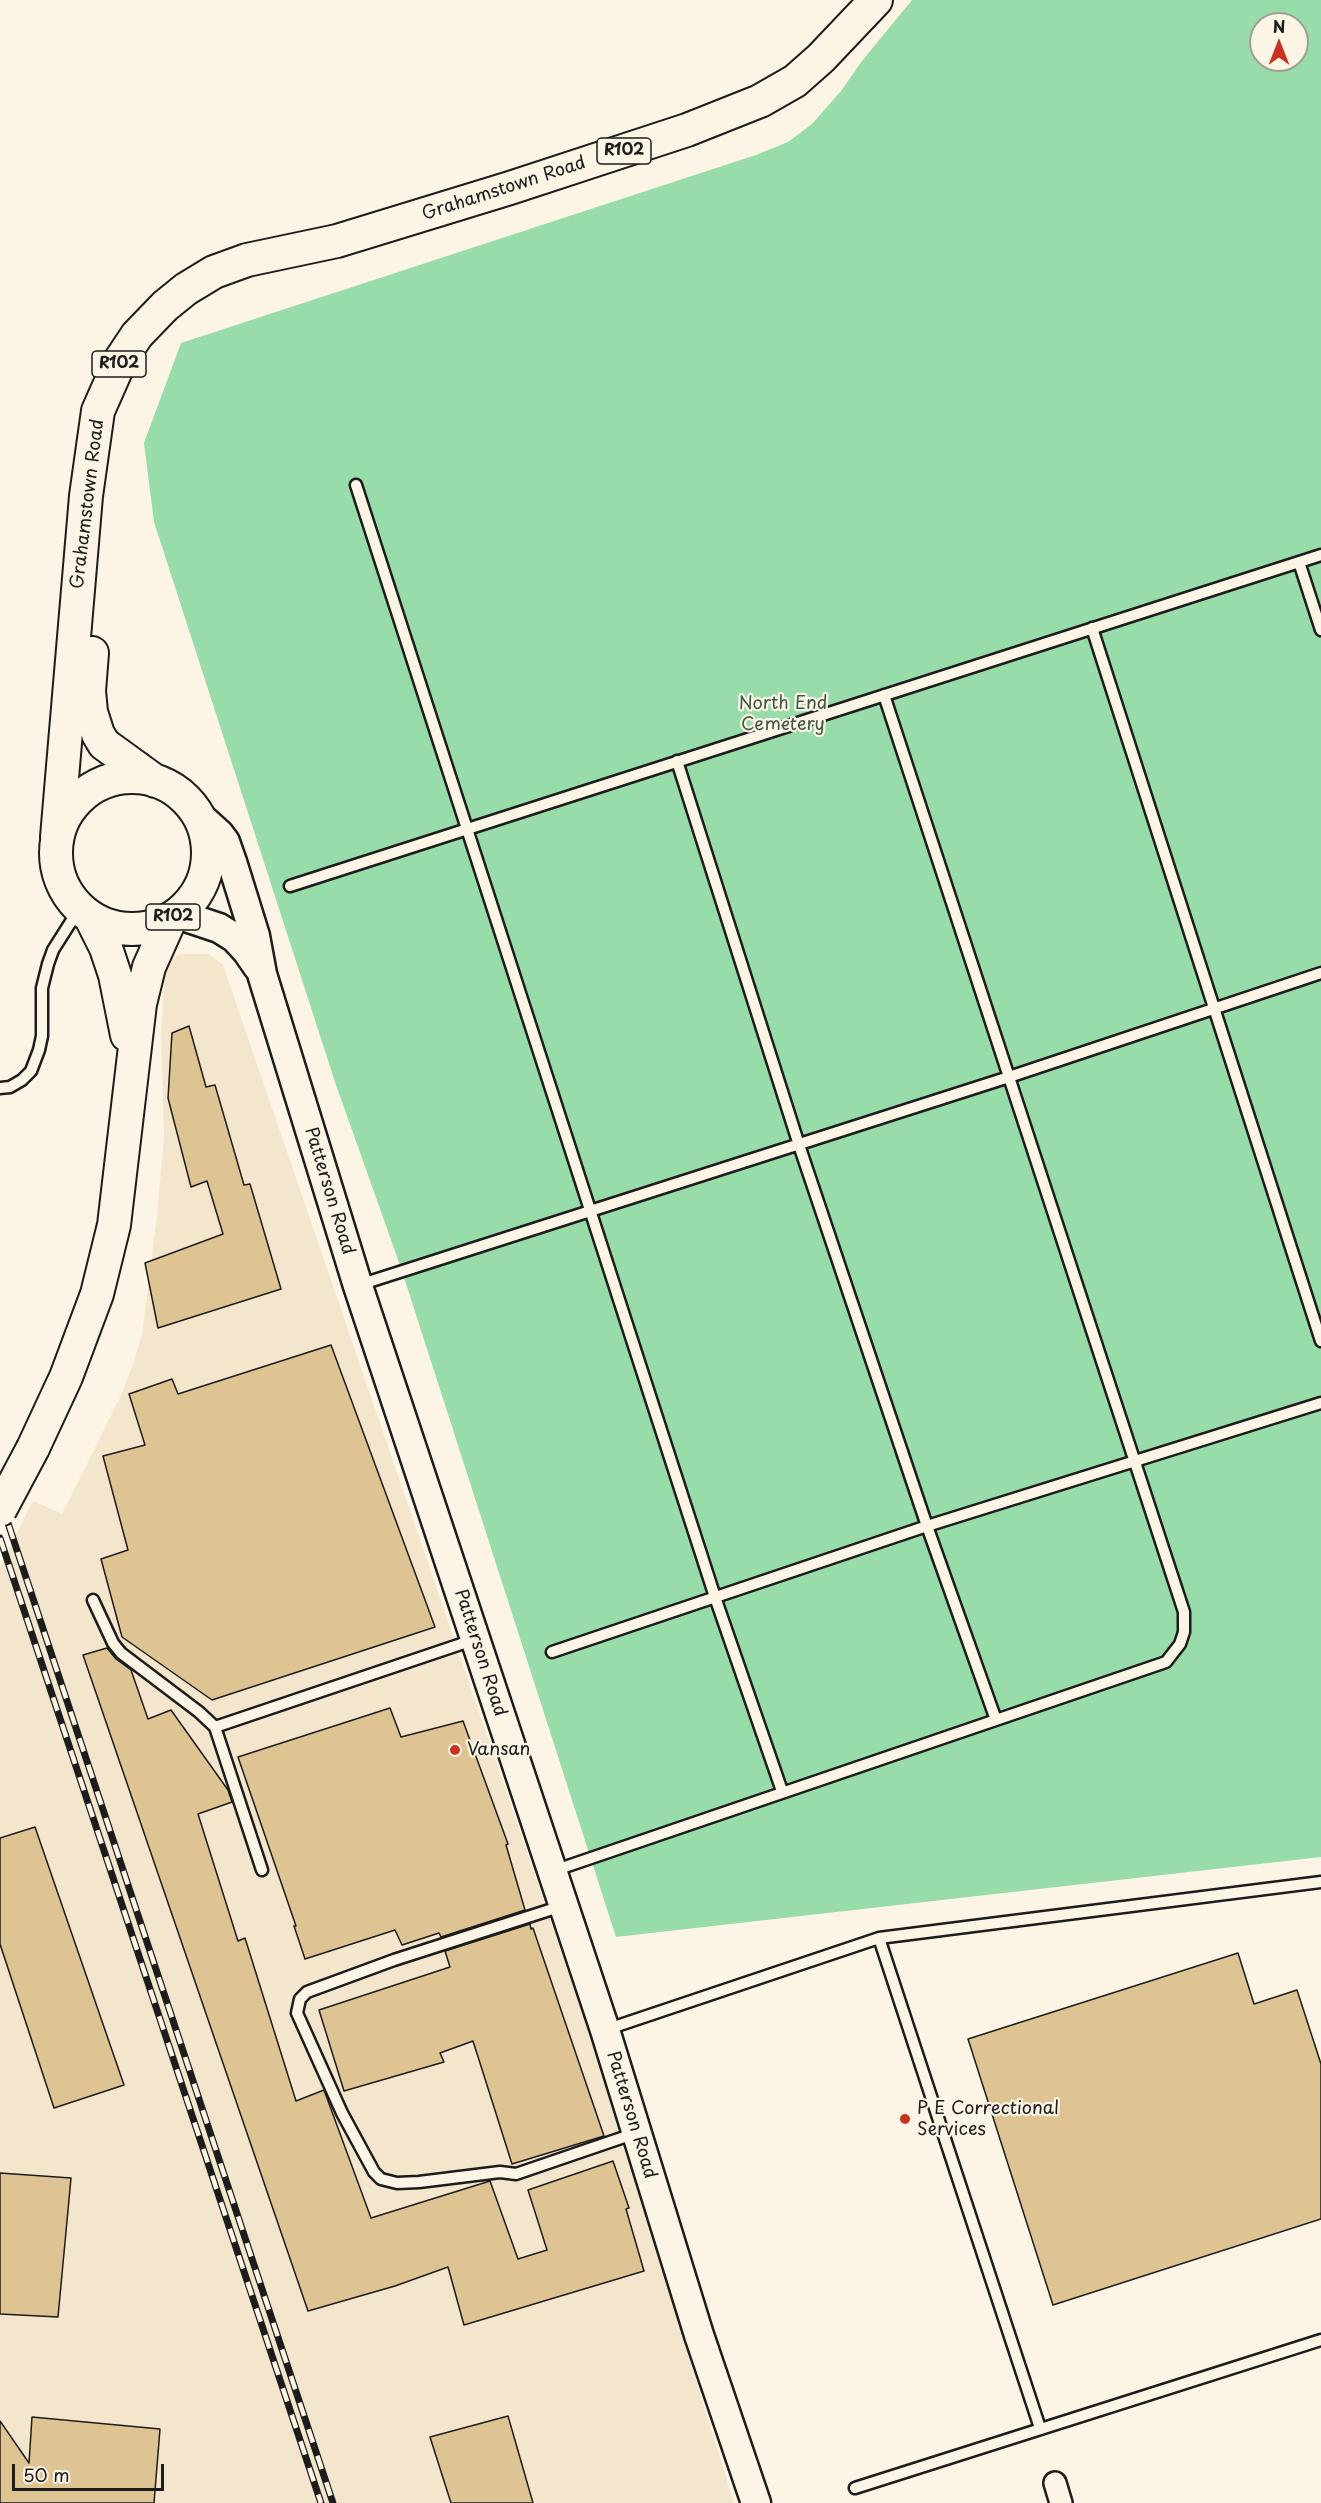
<!DOCTYPE html>
<style>
body{margin:0}
#map{position:relative;width:1321px;height:2503px;overflow:hidden;background:#fcf5e5;font-family:"Playpen Sans",sans-serif}
canvas{display:block}
.north{position:absolute;left:1249px;top:12px;width:60px;height:60px;box-sizing:border-box;background:#fcf5e5;border:2px solid #a29e95;border-radius:50%;rotate:0deg;font-size:16px;font-weight:700;line-height:24px;text-align:center;color:#1c1c1c}
.north::after{content:'';display:block;margin:auto;width:21px;height:27px;background:#c8321e;clip-path:polygon(50% 0,100% 100%,50% 72%,0 100%)}
.scale{position:absolute;left:12px;top:2464px;width:152px;height:27px;box-sizing:border-box;border:3px solid #1c1c1c;border-top:0;padding-left:8px;font-size:18px;line-height:21px;white-space:nowrap;color:#1c1c1c;-webkit-text-stroke:4px #fcf5e5;paint-order:stroke}
</style>
<div id="map">
<canvas width="1321" height="2503"></canvas>
<div class="north">N</div>
<div class="scale">50 m</div>
</div>
<script>
const g = document.querySelector('canvas').getContext('2d');
g.lineJoin = 'round';
function fillPath(path, color) {
  g.fillStyle = color;
  g.fill(path, 'evenodd');
}
function toPath(rows) {
  const path = new Path2D();
  for (const r of rows) {
    if (r.length === 3) {
      path.moveTo(r[0] + r[2], r[1]);
      path.arc(r[0], r[1], r[2], 0, 2 * Math.PI);
      continue;
    }
    path.moveTo(r[0], r[1]);
    for (let i = 2; i < r.length; i += 2) path.lineTo(r[i], r[i + 1]);
  }
  return path;
}
function stroke(path, color, width, dash) {
  g.strokeStyle = color;
  g.lineWidth = width;
  g.lineCap = dash ? 'butt' : 'round';
  g.setLineDash(dash || []);
  g.stroke(path);
}
function drawText(font, color, halo, rows, align = 'center') {
  g.font = font + ' "Playpen Sans",sans-serif';
  g.lineWidth = 4.5;
  g.setLineDash([]);
  g.textBaseline = 'middle';
  g.strokeStyle = halo;
  g.fillStyle = color;
  for (const [text, x, y, turn = 0] of rows) {
    g.save();
    g.translate(x, y);
    g.rotate((+turn || 0) * Math.PI / 180);
    g.textAlign = isNaN(turn) ? turn : align;
    if (halo) g.strokeText(text, 0, 0);
    g.fillText(text, 0, 0);
    g.restore();
  }
}
fillPath(toPath([
 [179,954,209,954,223,965,587,2027,734,2503,0,2503,0,1567,33,1501,62,1514,122,1393,133,1364,142,1335,157,1215,164,1136,161,1036,165,966]
]), '#f3e6cc');
fillPath(toPath([
 [912,0,1321,0,1321,1857,616,1937,401,1268,335,1082,154,522,144,443,181,343,756,155,788,142,812,124,841,91,862,61],
 [1261,24,1297,24,1297,60,1261,60]
]), '#97dca9');
const building = toPath([
 [189,1026,206,1087,215,1085,244,1185,250,1184,281,1289,158,1328,145,1263,223,1234,207,1181,191,1187,168,1098,172,1033,189,1026],
 [331,1345,435,1627,212,1700,122,1637,101,1559,128,1550,103,1456,145,1445,129,1394,172,1379,178,1394,331,1345],
 [107,1648,116,1659,131,1670,148,1719,171,1710,228,1790,232,1802,198,1814,238,1941,245,1938,296,2101,324,2090,371,2218,490,2181,518,2259,547,2250,528,2190,613,2161,629,2208,626,2209,644,2271,464,2325,448,2267,395,2286,308,2311,83,1655,107,1648],
 [390,1708,401,1737,463,1721,508,1844,506,1845,525,1910,441,1937,439,1933,402,1945,395,1930,305,1959,294,1926,296,1926,238,1757,390,1708],
 [35,1827,124,2085,54,2108,0,1944,0,1838,35,1827],
 [530,1924,531,1929,533,1928,604,2136,512,2164,473,2041,440,2053,444,2062,344,2091,319,2010,450,1967,445,1951,530,1924],
 [1238,1953,1254,2004,1297,1990,1321,2064,1321,2219,1053,2305,968,2039,1238,1953],
 [0,2173,71,2178,58,2317,0,2314,0,2173],
 [508,2416,533,2503,451,2503,430,2437,508,2416],
 [32,2417,160,2429,154,2503,0,2503,0,2421,29,2463,32,2417]
]);
fillPath(building, '#dec393');
stroke(building, '#1c1c1c', 1.5);
const lane = toPath([
 [356,485,715,1597,782,1791],
 [1299,562,1321,630],
 [1092,628,1321,1341],
 [677,761,799,1145,927,1526,996,1720],
 [290,886,1321,555],
 [0,1088,10,1087,22,1080,31,1071,39,1050,42,1036,42,988,48,964,53,950,79,909],
 [359,1285,1009,1077,1321,973],
 [93,1600,113,1643,121,1653,199,1712,215,1727,473,1640],
 [552,1652,927,1526,1321,1403],
 [215,1727,262,1870],
 [553,1871,1166,1662,1180,1644,1184,1632,1184,1612,884,695],
 [562,1906,394,1960,307,1992,300,1999,297,2013,342,2113,374,2172,381,2179,397,2183,419,2182,500,2172,516,2174,636,2133],
 [879,1938,1040,2428],
 [605,2030,879,1938,1321,1882],
 [855,2488,1321,2340]
]);
const street = toPath([
 [1055,2483,1061,2503]
]);
const secondary = toPath([
 [199,816,219,834,225,842,232,862,255,936,262,974,358,1286,605,2030,699,2335,756,2503],
 [177,914,219,928,235,938,247,951,258,967]
]);
const primary = toPath([
 [92,653,89,691,91,712,98,734,104,744,155,781],
 [132,853,76],
 [57,837,86,496,98,411,121,359,137,335,165,306,186,289,214,272,247,260,337,241,510,188,687,130,760,101,795,81,821,58,876,0],
 [91,918,106,948,115,975,127,1035],
 [33,1448,66,1377,97,1294,114,1225,140,1004,149,967,170,920]
]);
stroke(lane, '#1c1c1c', 15);
stroke(street, '#1c1c1c', 26);
stroke(secondary, '#1c1c1c', 33);
stroke(primary, '#1c1c1c', 36);
stroke(lane, '#fcf5e5', 10);
stroke(street, '#fcf5e5', 21);
stroke(secondary, '#fcf5e5', 28);
stroke(primary, '#fcf5e5', 32);
const rail = toPath([
 [0,1499,333,2503],
 [0,1538,321,2503]
]);
stroke(rail, '#1c1c1c', 7);
stroke(rail, '#fcf5e5', 4.5, [14]);
const primaryBridge = toPath([
 [0,1510,33,1448]
]);
stroke(primaryBridge, '#1c1c1c', 36, []);
stroke(primaryBridge, '#fcf5e5', 32);
for (const [x, y, r, color] of [
 [455,1750,6,"#c8321e"],
 [905,2119,6,"#c8321e"]
]) {
  const dot = new Path2D();
  dot.arc(x, y, r, 0, 2 * Math.PI);
  g.fillStyle = color;
  g.fill(dot);
  stroke(dot, '#fcf5e5', 2);
}
for (const [x, y, w] of [
 [624,151,54],
 [119,364,54],
 [173,917,54]
]) {
  const box = new Path2D();
  box.roundRect(x - w / 2, y - 13, w, 26, 4.5);
  g.fillStyle = '#fcf5e5';
  g.fill(box);
  stroke(box, '#1c1c1c', 1.5);
}
drawText('bold 16px', '#1c1c1c', null, [
 ["R102",624,151],
 ["R102",119,364],
 ["R102",173,917]
]);
drawText('18px', '#1c1c1c', '#fcf5e5', [
 ["Grahamstown Road",504,189,-18],
 ["Grahamstown Road",88,504,-83],
 ["Patterson Road",329,1191,73],
 ["Patterson Road",480,1653,72],
 ["Patterson Road",631,2115,73]
]);
drawText('18px', '#415646', '#fcf5e5', [
 ["North End",783,704],
 ["Cemetery",783,725]
]);
drawText('18px', '#1c1c1c', '#fcf5e5', [
 ["Vansan",467,1750],
 ["P E Correctional",917,2109],
 ["Services",917,2130]
], 'left');
</script>
